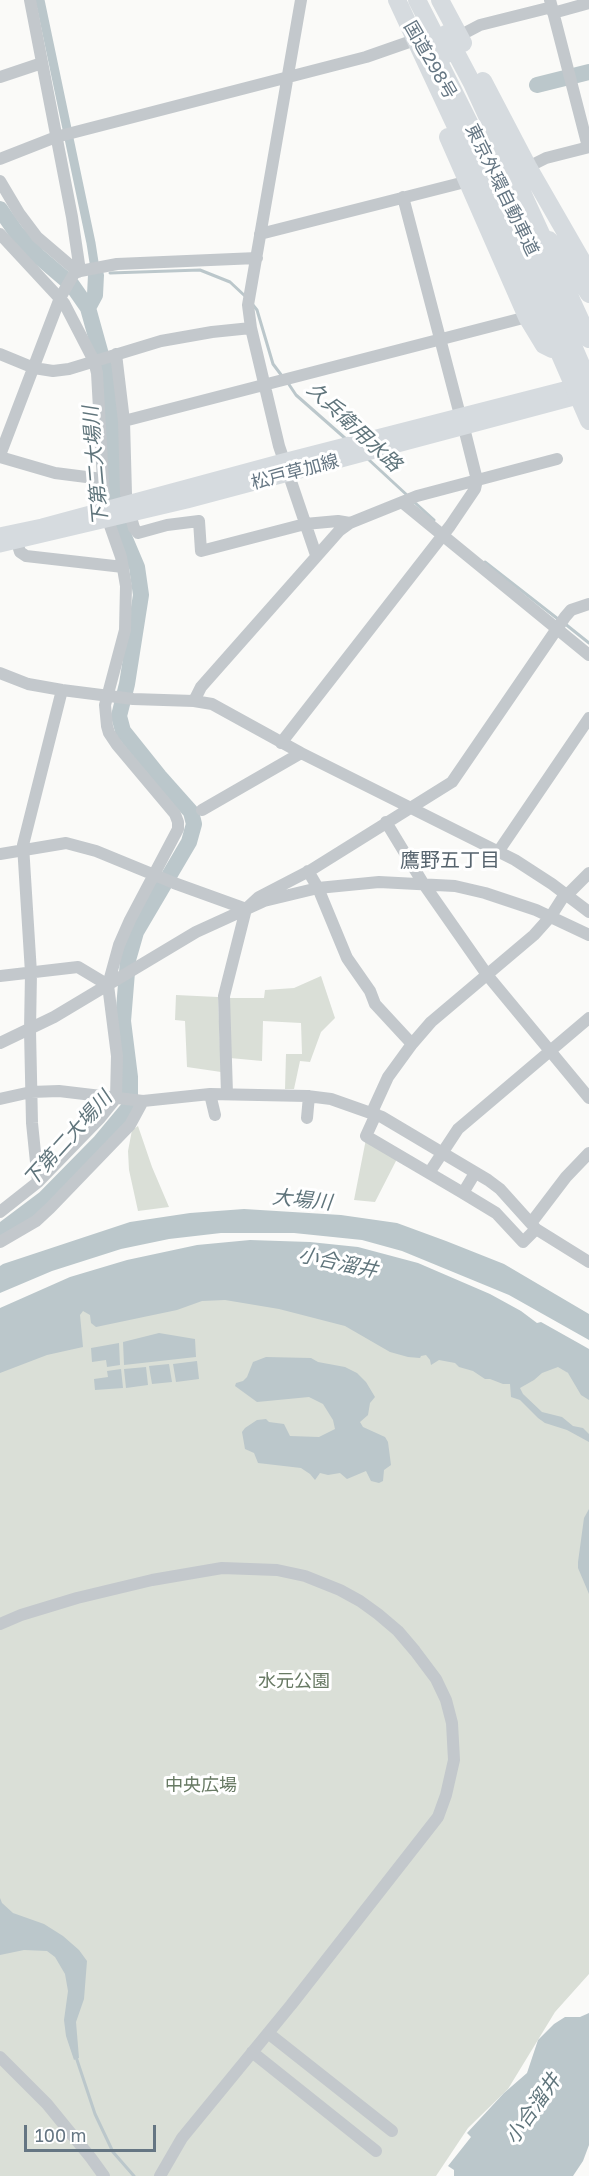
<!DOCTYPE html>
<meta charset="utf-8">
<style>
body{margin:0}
#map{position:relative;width:589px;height:2176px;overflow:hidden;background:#fafaf8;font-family:"Golos Text",sans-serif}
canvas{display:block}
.scale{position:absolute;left:24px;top:2125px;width:132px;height:27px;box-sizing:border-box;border:3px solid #657683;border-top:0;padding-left:8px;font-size:18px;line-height:21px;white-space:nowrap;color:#657683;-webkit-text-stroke:4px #fff;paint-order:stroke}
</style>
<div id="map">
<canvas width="589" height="2176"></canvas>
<div class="scale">100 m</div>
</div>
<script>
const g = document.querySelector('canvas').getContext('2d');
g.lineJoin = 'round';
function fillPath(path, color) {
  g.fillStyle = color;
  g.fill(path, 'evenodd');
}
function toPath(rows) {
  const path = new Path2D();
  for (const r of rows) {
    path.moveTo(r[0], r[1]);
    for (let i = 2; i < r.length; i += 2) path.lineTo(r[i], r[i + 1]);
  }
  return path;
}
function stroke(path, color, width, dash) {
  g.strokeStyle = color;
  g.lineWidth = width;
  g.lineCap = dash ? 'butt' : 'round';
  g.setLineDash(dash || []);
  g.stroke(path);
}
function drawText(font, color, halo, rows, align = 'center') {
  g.font = font + ' "Golos Text","Noto Sans JP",sans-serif';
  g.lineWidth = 6;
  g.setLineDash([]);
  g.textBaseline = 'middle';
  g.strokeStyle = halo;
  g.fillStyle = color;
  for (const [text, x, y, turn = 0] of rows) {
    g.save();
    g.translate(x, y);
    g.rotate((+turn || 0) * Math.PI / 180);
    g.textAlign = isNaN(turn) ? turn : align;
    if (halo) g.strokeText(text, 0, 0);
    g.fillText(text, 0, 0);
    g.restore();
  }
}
fillPath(toPath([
 [321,976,335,1018,321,1032,310,1062,300,1061,294,1089,285,1089,286,1054,302,1054,301,1023,263,1021,262,1061,230,1058,230,998,264,998,265,990,294,988],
 [176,995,218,997,221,1072,187,1067,185,1021,175,1020],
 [138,1126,152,1167,169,1207,138,1211,129,1170,128,1151,132,1130],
 [366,1139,397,1159,375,1202,354,1200],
 [207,1285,554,1362,589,1389,589,1974,555,2012,508,2089,468,2128,436,2176,0,2176,0,1347,57,1313]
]), '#dadfd7');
fillPath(toPath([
 [244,1209,341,1215,397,1223,446,1241,504,1264,589,1314,589,1340,509,1295,402,1251,362,1240,294,1233,221,1233,169,1239,121,1249,52,1271,0,1293,0,1266,3,1264,130,1222,190,1213],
 [250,1240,310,1242,358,1247,418,1263,490,1294,521,1311,537,1323,541,1322,582,1345,589,1349,589,1400,581,1395,568,1373,558,1367,542,1373,534,1380,520,1388,523,1394,542,1412,562,1417,573,1426,583,1428,589,1434,589,1442,567,1430,545,1423,538,1418,520,1400,511,1397,510,1384,503,1384,490,1379,485,1379,473,1371,459,1367,455,1363,439,1360,431,1365,430,1360,426,1355,421,1356,420,1358,408,1357,390,1352,345,1326,279,1309,225,1300,202,1301,177,1310,96,1327,91,1323,90,1315,83,1311,80,1315,83,1347,47,1355,0,1373,0,1308,70,1277,127,1260,197,1245],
 [159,1333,195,1339,196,1357,124,1365,123,1342],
 [119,1343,120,1365,107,1367,106,1360,92,1362,91,1348],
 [266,1357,311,1358,318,1362,345,1367,357,1373,366,1382,375,1397,370,1403,368,1415,360,1422,363,1427,385,1437,388,1442,391,1465,384,1470,383,1481,379,1483,371,1481,366,1471,347,1479,340,1473,328,1475,320,1473,315,1480,310,1474,301,1468,258,1463,254,1453,245,1449,242,1432,245,1428,257,1420,266,1419,269,1422,284,1424,290,1436,319,1437,335,1429,333,1420,323,1404,309,1397,257,1402,235,1386,236,1383,243,1381,247,1377,253,1362],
 [197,1361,199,1379,176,1382,173,1364],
 [169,1364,172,1382,152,1384,149,1366],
 [146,1367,148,1385,126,1388,124,1369],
 [121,1369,123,1388,95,1390,94,1379,108,1377,107,1371],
 [589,1509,589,1594,578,1568,578,1562,584,1518],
 [0,1898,2,1903,13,1913,44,1924,63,1936,79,1950,87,1961,84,1999,76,2022,79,2058,76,2059,74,2060,66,2036,64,2020,68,1991,65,1974,55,1957,47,1951,24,1950,0,1955],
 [589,2013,589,2145,583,2161,573,2176,454,2176,454,2170,448,2166,471,2137,467,2133,504,2093,527,2073,538,2040,554,2024,565,2017,580,2017]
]), '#bbc7cb');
stroke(toPath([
 [110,273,200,270,230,282,245,296],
 [253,305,257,310,273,364,282,376],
 [288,383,296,395,346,439],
 [368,459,408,496],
 [412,500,434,520],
 [485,562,558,619],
 [564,623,589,643],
 [76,2057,95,2114,113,2152,134,2176]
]), '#bbc7cb', 3);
stroke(toPath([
 [40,0,91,243,96,275]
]), '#bbc7cb', 9);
stroke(toPath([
 [537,85,589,72],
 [0,209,16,232,38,256,72,285,88,308,110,387,117,495,123,534,137,567,141,595,127,684,119,716,123,731,159,776,191,812,194,824,189,842,136,932,128,960,123,1021,130,1077,130,1106,100,1142,44,1199,0,1232],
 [88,308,95,295,96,275]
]), '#bbc7cb', 16);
stroke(toPath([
 [30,0,72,217,80,271],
 [301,0,248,305,251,328,279,446,316,555],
 [550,0,588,147],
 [553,13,589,3],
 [459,36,480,25,552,7],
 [0,77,42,63],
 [0,159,56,137,366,57,409,42],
 [528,167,546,158,589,147],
 [0,181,19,213,37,237,78,272],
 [403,197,460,415],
 [0,234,64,303,94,361,97,373,104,499,106,509],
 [260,234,465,182],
 [0,354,34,368,53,371,69,369,161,341,212,332,251,328],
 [116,354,124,421,126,494,128,503],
 [124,421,527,317],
 [0,455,60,298,75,272,117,264,257,258],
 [0,457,55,473,102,479],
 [402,502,589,655],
 [130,514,134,528,138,533,167,525,199,521,201,551,305,524,338,521,350,523],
 [17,542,20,552,26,556,123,567],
 [0,673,28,684,62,690,133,699,194,701,212,704,301,753,515,860,552,884,589,912],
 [194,701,201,687,339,531,350,523,417,496,557,459],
 [281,743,450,526,475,489,477,480,464,428],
 [202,810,301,753],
 [386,822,423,883,488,976,589,1098],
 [498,852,589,718],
 [0,854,66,843,96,851,174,883,246,909],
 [308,871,318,888,347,958,370,991,375,1004,412,1044],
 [567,895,589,873],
 [0,976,78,967,108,985],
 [0,1043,54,1017,196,932,264,901,318,888,379,882,455,886,485,893,536,910,589,935],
 [210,1094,215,1115],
 [227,1094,224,996,246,909,259,897,311,870,452,782,565,617,571,610,589,604],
 [0,1099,31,1092,59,1091,143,1101,210,1094,307,1096,331,1099,382,1117,488,1180,500,1189,536,1229,589,1262],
 [372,1112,388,1077,412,1044,431,1022,534,935,551,916,565,894],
 [376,1114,366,1136,463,1193,475,1173],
 [307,1118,309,1096],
 [429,1173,458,1129,589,1018],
 [38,1182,32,1123,30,1030,31,973,23,845,62,690],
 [463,1193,496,1213,523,1242,536,1229],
 [0,1212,38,1182,100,1118,116,1098,117,1056,108,985,119,945,130,920,178,829,178,822,175,814,117,745,109,733,107,726,105,705,125,630,126,586,121,557,108,520],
 [531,1223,566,1177,589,1153],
 [0,1242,36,1221,50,1208,130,1125,143,1101],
 [0,1624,21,1615,77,1598,152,1580,222,1568,277,1570,305,1576,340,1590,360,1601,378,1614,398,1631,415,1651,436,1679,446,1700,452,1723,454,1760,446,1795,438,1817,291,2005,182,2138,160,2176],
 [268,2033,392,2131],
 [252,2052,376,2151],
 [0,2057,47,2104,91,2158,104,2176]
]), '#c3c8cc', 12);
stroke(toPath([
 [0,535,42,526,283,461,568,388,583,386],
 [0,545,187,501,589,394]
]), '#d6dbdf', 15);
stroke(toPath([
 [397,0,531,288,589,421],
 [417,0,445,55],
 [440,0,463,43],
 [446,34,472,83,589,339],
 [431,46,527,239,589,383],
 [483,81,528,167,589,273],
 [448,137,527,317,544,345,552,349],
 [549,240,571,266,589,294]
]), '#d6dbdf', 18);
drawText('18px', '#657683', '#fff', [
 ["国道298号",430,60,60],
 ["東京外環自動車道",502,190,64],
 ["松戸草加線",295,472,-15]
]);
drawText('18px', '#687a64', '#fff', [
 ["水元公園",294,1681],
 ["中央広場",201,1785]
]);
drawText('italic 20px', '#60757c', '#fff', [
 ["久兵衛用水路",354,427,43],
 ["下第二大場川",96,466,-95],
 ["下第二大場川",68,1139,-48],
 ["大場川",302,1200,6],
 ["小合溜井",338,1263,12],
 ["小合溜井",533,2109,-55]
]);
drawText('20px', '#57646e', '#fff', [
 ["鷹野五丁目",450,861]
]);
</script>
